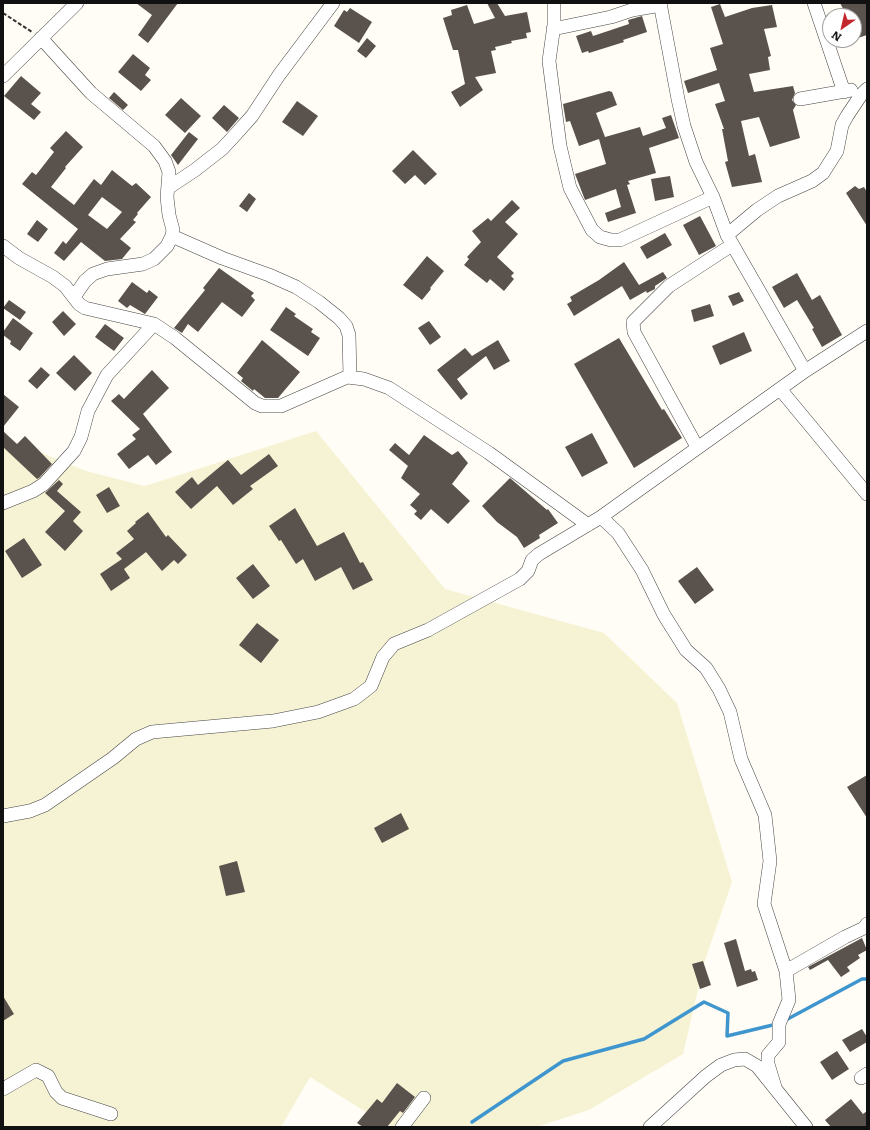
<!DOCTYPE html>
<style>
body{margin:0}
#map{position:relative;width:870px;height:1130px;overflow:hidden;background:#fffdf5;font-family:Literata,serif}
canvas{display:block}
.frame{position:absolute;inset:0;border:4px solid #111;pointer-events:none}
.north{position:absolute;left:822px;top:8px;width:40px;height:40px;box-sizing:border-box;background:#fff;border:1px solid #a0a0a0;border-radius:50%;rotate:214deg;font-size:11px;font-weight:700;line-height:16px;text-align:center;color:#111}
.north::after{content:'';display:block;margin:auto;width:14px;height:18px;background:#c4262e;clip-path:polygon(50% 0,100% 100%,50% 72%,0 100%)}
</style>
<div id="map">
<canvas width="870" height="1130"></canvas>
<div class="frame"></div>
<div class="north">N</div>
</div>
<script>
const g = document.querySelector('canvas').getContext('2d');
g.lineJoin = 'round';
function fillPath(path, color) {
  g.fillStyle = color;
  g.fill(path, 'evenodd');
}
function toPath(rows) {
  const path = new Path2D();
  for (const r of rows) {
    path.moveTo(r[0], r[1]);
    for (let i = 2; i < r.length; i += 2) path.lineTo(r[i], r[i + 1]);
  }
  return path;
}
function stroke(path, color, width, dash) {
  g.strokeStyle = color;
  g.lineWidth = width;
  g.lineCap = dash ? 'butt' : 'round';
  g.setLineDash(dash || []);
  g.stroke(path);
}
fillPath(toPath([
 [316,431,445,589,604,633,677,703,732,882,705,960,683,1054,589,1110,536,1127,390,1127,310,1077,281,1127,3,1127,3,437,86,471,145,486]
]), '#f6f3d4');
stroke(toPath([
 [784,1021,862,979,867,979],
 [472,1122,563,1061,644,1039,704,1002,728,1013,727,1036,777,1024]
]), '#3f96cf', 3.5);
fillPath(toPath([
 [136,3,178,3,148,43,138,35,152,15],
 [487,3,497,3,505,16,527,12,531,32,526,33,527,38,511,41,512,43,495,47,496,50,491,51,496,73,475,77,483,90,460,107,451,92,465,84,458,50,453,50,443,18,452,15,451,10,467,5,474,24,495,18],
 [840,3,867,3,867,35,858,38,854,30,854,16,847,16],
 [720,4,725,17,752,8,772,5,777,27,764,29,771,56,768,57,770,70,749,74,754,92,793,86,795,93,792,100,796,105,793,110,800,138,770,147,759,117,741,121,749,156,755,154,762,182,732,187,725,162,728,161,722,129,724,129,715,104,725,101,719,83,688,93,684,81,717,70,710,48,723,44,711,7],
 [350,8,372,22,359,43,334,26,344,10,347,12],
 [642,16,647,32,623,40,624,42,589,53,588,51,582,53,576,36,591,31,593,36,629,24,628,20],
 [367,38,376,46,366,58,357,51],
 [133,54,150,68,145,75,151,80,141,91,118,72],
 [21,76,41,93,31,104,41,112,34,120,4,96],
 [609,91,612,92,617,105,596,113,605,137,640,127,643,136,666,128,662,118,671,115,679,138,649,148,656,173,628,181,630,184,627,185,636,213,608,222,605,213,621,207,616,189,585,200,575,174,606,164,599,139,579,146,570,121,566,122,563,104],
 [114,92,128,105,123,110,109,98],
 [181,98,201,116,185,133,165,115],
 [297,101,318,116,303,136,282,122],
 [224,105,239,118,227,132,212,118],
 [66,131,83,147,65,167,66,168,51,187,74,205,94,179,101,185,112,170,132,186,136,183,151,197,137,213,138,214,133,220,136,222,120,239,131,248,122,259,105,261,81,242,64,261,54,253,63,241,66,244,78,229,22,184,32,172,36,175,54,152,50,148],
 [102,197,122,212,107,229,88,215],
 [189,132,198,139,178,165,171,155],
 [413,150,437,174,425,185,415,175,405,184,392,171],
 [670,176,674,197,655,201,651,179],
 [855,186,859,189,864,187,867,192,867,226,846,193],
 [249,193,256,199,247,212,239,206],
 [512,200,520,208,505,222,518,234,497,257,514,273,511,276,514,279,504,291,490,279,487,283,464,265,469,259,467,257,481,242,472,231,488,218,491,221],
 [700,216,716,246,699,255,683,225],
 [37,220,48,229,38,242,27,234],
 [665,233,672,245,647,259,640,247],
 [427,256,444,271,430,288,431,289,422,300,403,285],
 [624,262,639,285,663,272,667,278,655,286,655,289,647,293,646,291,630,300,622,286,574,316,567,304,572,301,570,297,599,280],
 [219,268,254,293,251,296,255,300,242,317,222,302,198,332,188,324,182,333,174,328,205,290,203,288],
 [797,273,812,300,820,295,842,335,822,347,812,329,814,328,797,300,784,308,772,287],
 [132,282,147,293,149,290,158,297,145,314,130,305,127,308,118,301],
 [739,292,744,301,733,306,728,296],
 [9,300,26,312,20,320,3,308],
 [710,304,714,316,694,322,691,310],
 [286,307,296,314,294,316,313,329,311,332,320,338,308,356,270,330],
 [63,311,76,324,64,336,52,322],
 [13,318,33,333,20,351,10,344,11,341,3,335,3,332],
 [429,321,441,337,430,345,418,328],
 [105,324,124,338,114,351,95,337],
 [744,332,752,351,720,365,712,346],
 [619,338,662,410,664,409,682,438,634,468,574,364],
 [262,340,300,372,278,398,265,398,254,389,253,391,241,381,243,378,237,373],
 [498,340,510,361,494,370,486,356,457,379,468,394,461,400,437,370,465,348,472,356],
 [74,355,92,373,75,391,56,373],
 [41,367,50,375,37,389,28,381],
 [152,370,169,388,143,414,172,452,156,465,148,455,129,469,117,454,136,439,132,435,140,429,111,401,119,394,124,399],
 [3,394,19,407,3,427],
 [3,431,17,444,25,436,52,464,39,478,37,479,3,447],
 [592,433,608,463,582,477,565,447],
 [424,435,452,455,458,451,468,463,452,484,470,501,448,524,431,509,421,520,414,514,417,511,410,505,420,494,401,478,408,466,389,450,395,443,409,455],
 [269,454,278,466,250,486,253,489,233,505,217,486,191,509,175,492,192,477,198,485,228,460,241,475],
 [510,478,547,510,548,509,558,523,539,535,540,538,524,548,517,537,497,522,482,506],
 [59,480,63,484,57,491,81,512,73,521,83,531,65,551,45,532,65,511,45,493],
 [109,487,120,506,107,513,96,495],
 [295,508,317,546,344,532,360,563,363,562,373,580,353,590,341,567,315,581,303,559,296,564,281,540,279,541,269,526],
 [148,512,166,537,168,535,187,555,178,564,174,560,162,571,146,552,124,569,130,578,111,591,100,574,122,559,116,553,134,539,127,531,136,523,135,522],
 [24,538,42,565,22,578,5,551],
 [253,564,270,586,253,599,236,578],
 [697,567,714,590,695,604,678,581],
 [257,623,279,640,261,663,239,645],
 [867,775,867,818,847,787],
 [401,813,409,829,382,843,374,828],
 [237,861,245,892,226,896,219,866],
 [862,938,867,950,858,955,860,958,847,967,850,971,841,977,828,960,810,970,808,967],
 [736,939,745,971,751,969,752,972,755,971,758,980,737,987,724,943],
 [703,961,711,985,700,989,692,964],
 [3,996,14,1014,3,1021],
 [862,1029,867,1037,867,1042,850,1052,842,1040],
 [837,1051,849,1069,832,1080,820,1062],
 [397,1083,415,1097,403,1113,400,1111,387,1127,363,1127,357,1123,377,1099,382,1103],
 [851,1099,863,1114,867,1111,867,1127,831,1127,825,1120]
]), '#5a524d');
const minor = toPath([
 [554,3,554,25,549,61,560,146,570,188,592,230,600,237,611,240,620,240,713,197],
 [660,3,678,99,684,126,696,162,713,197,727,235,805,371],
 [814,3,844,92],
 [553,29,611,17,632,10,661,5],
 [41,38,91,93,154,146,165,161,169,172,167,197,169,215,173,230,172,236,167,246,154,259,143,264,107,269,93,274,85,281,74,297],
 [3,76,77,3],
 [800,99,851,90],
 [168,188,195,170,222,149,235,135,252,116,279,75,333,3],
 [727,235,757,210,778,196,812,181,823,173,837,151,842,125,847,116,861,95,867,89],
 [172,236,222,258,269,275,296,287,319,302,339,318,346,326,349,335,350,377],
 [3,246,19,258,53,277,65,286,79,304,85,308,154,324,175,338,255,403,262,406,281,406,347,377,364,379,389,388,489,453,588,525],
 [780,389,867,494],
 [697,447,634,332,633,322,669,286,732,245],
 [3,503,33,491,44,484,74,451,81,437,88,411,107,375,154,324],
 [601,517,618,533,642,570,664,615,686,650,706,668,719,689,730,712,741,759,765,815,770,861,764,904,786,971,789,1000,779,1024,779,1042,768,1055,768,1064,775,1087],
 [3,816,30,811,45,805,113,758,136,739,152,732,273,721,318,712,354,699,371,686,383,657,394,644,428,630,520,579,528,571,532,560,539,554,601,517,805,371,867,331],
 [786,971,845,937,864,928,867,924],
 [861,1078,867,1074],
 [3,1089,36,1070,48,1076,56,1092,62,1098,111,1114],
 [402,1127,424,1098],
 [650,1127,706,1076,721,1065,734,1060,745,1059,757,1066,806,1127]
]);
stroke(minor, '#444', 14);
stroke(toPath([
 [3,13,32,32]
]), '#333', 2, [4, 2]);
stroke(minor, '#fff', 13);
</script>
